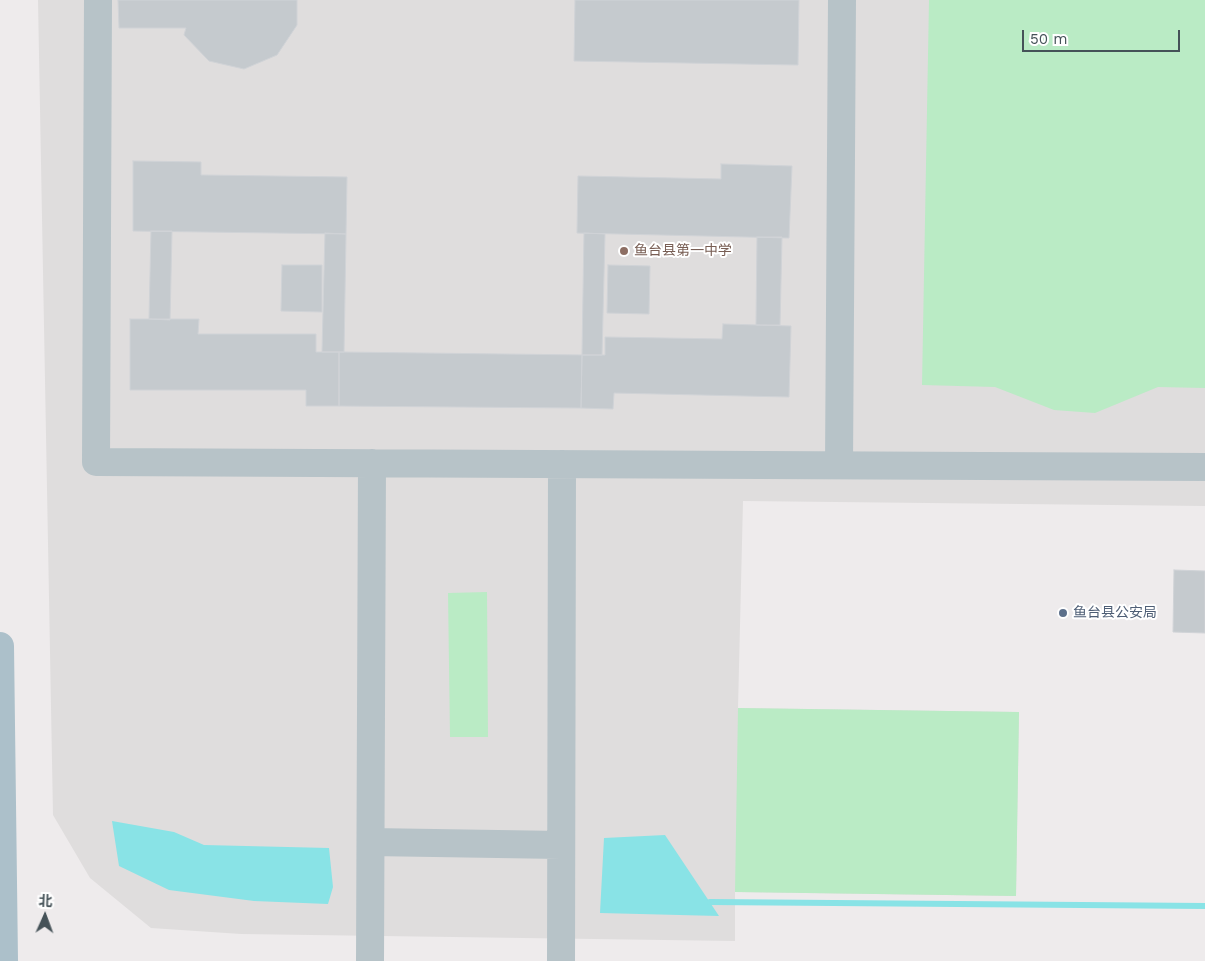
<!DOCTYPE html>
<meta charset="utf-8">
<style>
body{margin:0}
#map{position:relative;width:1205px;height:961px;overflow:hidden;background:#eeebec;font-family:"Work Sans","Noto Sans SC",sans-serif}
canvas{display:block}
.north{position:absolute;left:20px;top:891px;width:50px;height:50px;-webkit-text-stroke:4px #fff;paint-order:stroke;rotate:2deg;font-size:14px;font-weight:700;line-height:20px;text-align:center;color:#455258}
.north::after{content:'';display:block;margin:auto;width:18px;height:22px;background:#455258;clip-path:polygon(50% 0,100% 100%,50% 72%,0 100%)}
.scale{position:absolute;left:1022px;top:30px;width:158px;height:22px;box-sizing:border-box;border:2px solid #455258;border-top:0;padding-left:6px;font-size:15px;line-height:18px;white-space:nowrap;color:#455258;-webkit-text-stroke:4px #fff;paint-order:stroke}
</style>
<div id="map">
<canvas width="1205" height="961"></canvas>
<div class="north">北</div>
<div class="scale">50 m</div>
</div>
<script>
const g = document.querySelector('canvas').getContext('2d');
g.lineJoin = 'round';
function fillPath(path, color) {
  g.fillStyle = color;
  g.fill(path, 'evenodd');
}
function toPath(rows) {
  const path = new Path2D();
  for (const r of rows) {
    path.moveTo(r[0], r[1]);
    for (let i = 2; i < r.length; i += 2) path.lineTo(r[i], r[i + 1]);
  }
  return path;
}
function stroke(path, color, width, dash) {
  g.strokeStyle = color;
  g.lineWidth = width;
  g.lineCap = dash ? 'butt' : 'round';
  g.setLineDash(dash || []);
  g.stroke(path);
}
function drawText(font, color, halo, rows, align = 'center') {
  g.font = font + ' "Work Sans","Noto Sans SC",sans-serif';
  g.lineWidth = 4;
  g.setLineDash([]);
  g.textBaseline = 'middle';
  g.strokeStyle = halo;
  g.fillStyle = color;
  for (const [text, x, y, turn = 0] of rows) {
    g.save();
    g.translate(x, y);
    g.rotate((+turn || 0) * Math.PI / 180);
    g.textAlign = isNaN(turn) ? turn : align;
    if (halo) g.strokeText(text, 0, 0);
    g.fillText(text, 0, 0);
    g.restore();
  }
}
fillPath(toPath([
 [38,0,1205,0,1205,506,743,501,738,708,1019,712,1016,896,735,892,735,941,241,934,151,928,90,878,53,815]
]), '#dfdddd');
fillPath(toPath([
 [929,0,1205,0,1205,388,1158,387,1095,413,1054,410,995,387,922,385],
 [487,592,488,737,450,737,448,593],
 [738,708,1019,712,1016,896,735,892]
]), '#baebc5');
fillPath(toPath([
 [112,821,174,832,204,845,329,848,333,887,328,904,254,901,169,890,119,866],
 [665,835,719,916,600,913,604,838]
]), '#89e3e6');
stroke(toPath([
 [710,902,1205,906]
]), '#89e3e6', 6);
const building = toPath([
 [118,0,297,0,297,25,277,55,244,69,209,61,184,35,186,28,119,28,118,0],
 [575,0,799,0,798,65,574,61,575,0],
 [133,161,201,162,201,175,347,177,346,234,133,231,133,161],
 [721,164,792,166,789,238,577,233,578,176,721,179,721,164],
 [151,231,172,231,170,320,149,319,151,231],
 [325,233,346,234,344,352,322,352,325,233],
 [584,233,605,234,602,355,582,355,584,233],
 [757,237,782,237,780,325,756,325,757,237],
 [282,265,322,265,322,312,281,311,282,265],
 [608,265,650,266,649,314,607,313,608,265],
 [130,319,199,319,198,334,316,334,316,352,339,352,339,406,306,406,306,390,130,390,130,319],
 [723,324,791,326,789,397,614,393,613,409,581,408,582,355,605,355,605,337,722,339,723,324],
 [339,352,582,355,581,408,339,406,339,352],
 [1174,570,1205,571,1205,633,1173,632,1174,570]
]);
fillPath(building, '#c5cace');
stroke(building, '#d0d3d7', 1);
stroke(toPath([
 [98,0,96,462,1205,467],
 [839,465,842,0],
 [371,842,561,845],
 [370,961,372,463],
 [561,961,562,464]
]), '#b7c3c8', 28);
stroke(toPath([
 [0,646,4,961]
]), '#acc0ca', 28);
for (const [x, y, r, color] of [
 [624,251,5,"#8d6e63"],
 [1063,613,5,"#5c6f8a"]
]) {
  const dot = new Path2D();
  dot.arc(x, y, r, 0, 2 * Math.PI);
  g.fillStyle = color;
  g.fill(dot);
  stroke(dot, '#fff', 2);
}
drawText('14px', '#785e54', '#fff', [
 ["鱼台县第一中学",634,251]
], 'left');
drawText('14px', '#4e5e75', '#fff', [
 ["鱼台县公安局",1073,613]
], 'left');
</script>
